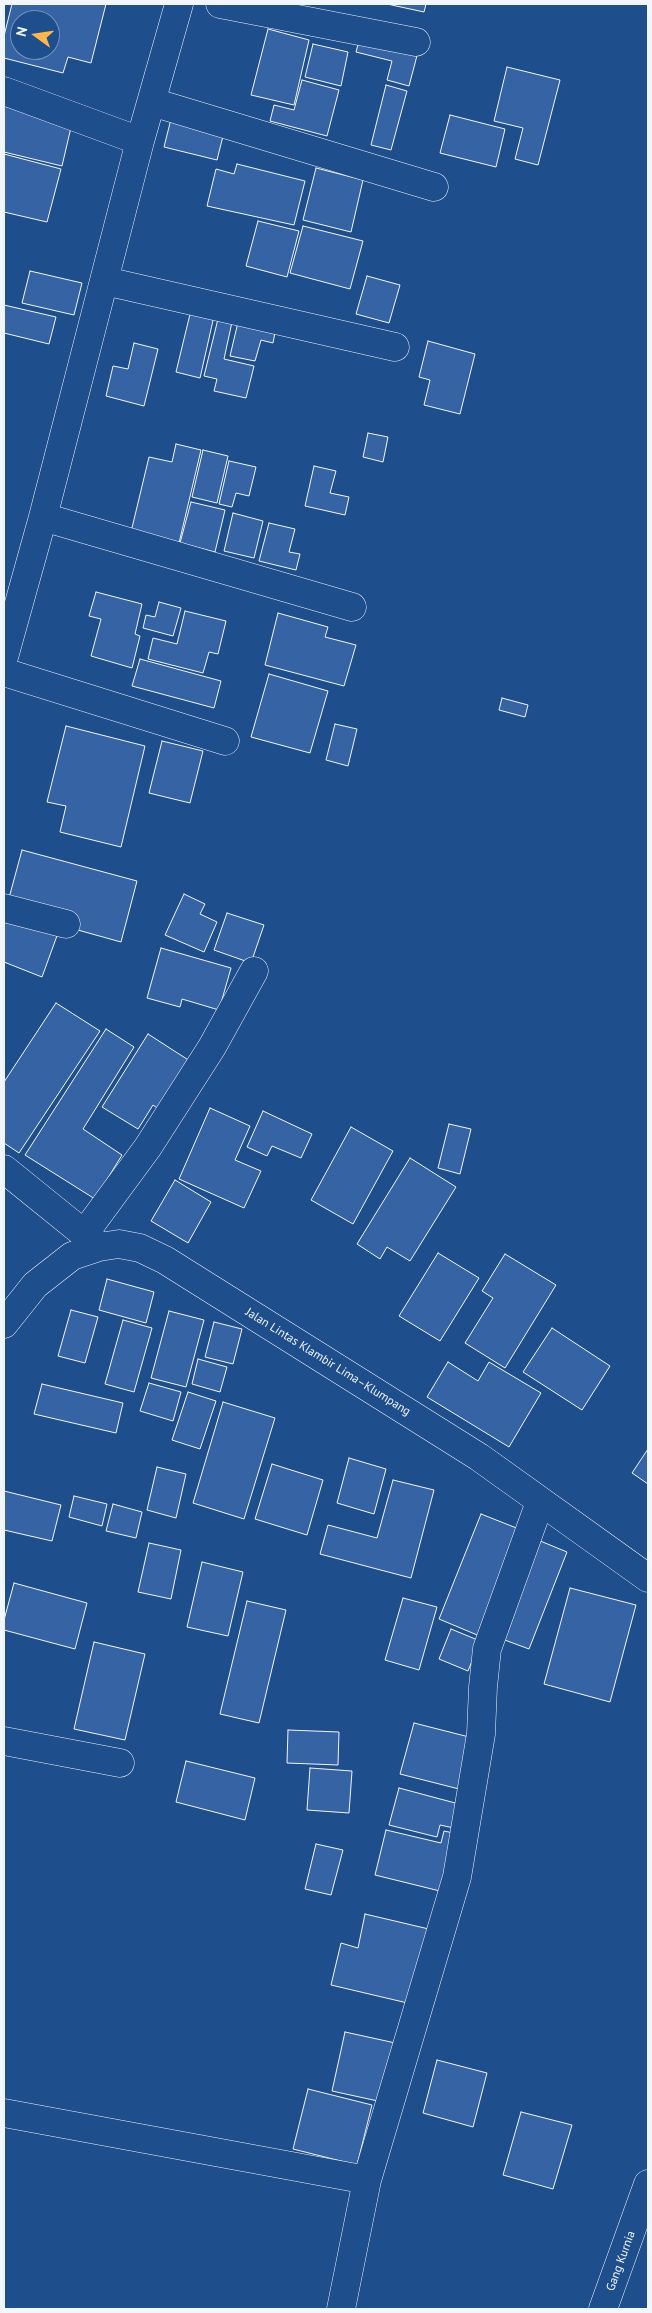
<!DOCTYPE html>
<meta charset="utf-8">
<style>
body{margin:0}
#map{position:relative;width:652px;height:2313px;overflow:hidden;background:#1f4e8c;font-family:"PT Sans",sans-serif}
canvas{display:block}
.frame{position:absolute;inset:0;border:5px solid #f2f6ff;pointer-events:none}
.north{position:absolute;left:10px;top:10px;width:50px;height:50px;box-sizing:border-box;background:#1f4e8c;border:1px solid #7391ba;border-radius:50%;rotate:284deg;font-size:14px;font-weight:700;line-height:20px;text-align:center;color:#f2f6ff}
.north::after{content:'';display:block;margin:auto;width:18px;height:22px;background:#ffb74d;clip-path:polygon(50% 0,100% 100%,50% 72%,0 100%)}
</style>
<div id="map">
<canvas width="652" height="2313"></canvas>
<div class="frame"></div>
<div class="north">N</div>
</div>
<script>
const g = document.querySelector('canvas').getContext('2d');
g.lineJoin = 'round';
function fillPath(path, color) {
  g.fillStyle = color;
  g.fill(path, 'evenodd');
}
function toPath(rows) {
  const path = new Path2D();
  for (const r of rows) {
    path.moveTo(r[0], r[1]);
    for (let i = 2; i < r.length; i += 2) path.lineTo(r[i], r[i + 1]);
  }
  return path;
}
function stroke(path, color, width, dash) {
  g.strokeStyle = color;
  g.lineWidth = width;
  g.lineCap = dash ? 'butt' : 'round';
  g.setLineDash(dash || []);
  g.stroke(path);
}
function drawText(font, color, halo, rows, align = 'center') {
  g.font = font + ' "PT Sans",sans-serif';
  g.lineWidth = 4;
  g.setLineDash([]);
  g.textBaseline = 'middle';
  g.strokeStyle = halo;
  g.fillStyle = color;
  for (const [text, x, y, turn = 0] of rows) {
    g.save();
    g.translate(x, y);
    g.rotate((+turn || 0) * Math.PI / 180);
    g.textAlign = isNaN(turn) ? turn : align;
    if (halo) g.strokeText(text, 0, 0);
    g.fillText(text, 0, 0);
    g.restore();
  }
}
const building = toPath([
 [12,4,106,4,91,63,68,57,63,73,4,58,4,36,12,4],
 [20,20,50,20,50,50,20,50,20,20],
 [387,4,426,4,424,12,387,4],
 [268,29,309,40,294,105,251,95,268,29],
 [361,34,419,48,409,86,387,80,392,61,356,52,361,34],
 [313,44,348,52,341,86,305,77,313,44],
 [507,67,560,80,538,165,515,159,523,128,494,121,507,67],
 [302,80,339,90,327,136,270,121,274,105,294,110,302,80],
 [386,85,407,91,391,150,371,145,386,85],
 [4,106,72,123,62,166,4,152,4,106],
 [172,115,225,128,217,160,164,147,172,115],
 [450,115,505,129,496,167,440,153,450,115],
 [4,154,61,169,47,222,4,212,4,154],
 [237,164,305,181,294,225,207,206,216,169,234,174,237,164],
 [316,168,363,180,351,232,303,220,316,168],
 [258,221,299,231,287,277,246,266,258,221],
 [303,226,363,241,350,289,290,273,303,226],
 [30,271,82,283,74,315,22,303,30,271],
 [367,276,400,285,389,323,356,314,367,276],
 [4,305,56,317,49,344,4,333,4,305],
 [191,310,214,316,200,378,176,372,191,310],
 [239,318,276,327,273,343,261,340,255,361,230,356,239,318],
 [218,319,232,322,224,359,254,366,246,398,214,391,217,379,204,376,218,319],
 [428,341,475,354,460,414,424,405,430,380,419,377,428,341],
 [134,343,158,349,144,406,106,396,113,366,128,369,134,343],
 [368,433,388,437,383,462,363,457,368,433],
 [176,444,201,450,179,543,131,532,149,457,172,462,176,444],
 [203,450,228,456,217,503,192,497,203,450],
 [229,461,256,467,249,496,236,493,232,507,219,504,229,461],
 [314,466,336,471,330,493,349,497,345,515,305,506,314,466],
 [191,502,225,510,215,552,180,543,191,502],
 [233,513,263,521,254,558,224,551,233,513],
 [269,523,295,529,289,552,300,554,296,570,259,561,269,523],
 [96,592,142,604,135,634,140,636,132,668,91,656,101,619,89,616,96,592],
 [159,602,181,608,173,636,143,628,146,615,155,617,159,602],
 [185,611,226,621,218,654,209,652,203,673,148,659,153,638,177,644,185,611],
 [278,613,328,627,325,637,356,645,344,686,265,665,278,613],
 [140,659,221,681,214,708,132,686,140,659],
 [269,674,328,691,310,753,251,737,269,674],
 [502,698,528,705,525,717,499,710,502,698],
 [335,724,357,729,348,766,326,760,335,724],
 [66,726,145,746,121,847,60,832,66,806,47,802,66,726],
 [162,741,203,751,190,803,149,793,162,741],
 [22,850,137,881,121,942,67,927,9,898,22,850],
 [184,894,205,904,200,914,217,922,204,952,165,935,184,894],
 [4,913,58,933,42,977,4,962,4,913],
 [227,913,264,925,251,963,214,950,227,913],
 [161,948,231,968,219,1010,182,999,180,1007,147,998,161,948],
 [56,1003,100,1031,19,1153,4,1143,4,1082,56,1003],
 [106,1029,134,1047,83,1129,122,1155,95,1199,25,1155,106,1029],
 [148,1034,193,1063,163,1112,153,1105,138,1129,102,1107,148,1034],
 [210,1108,250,1126,235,1160,261,1171,244,1208,179,1179,210,1108],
 [263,1111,312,1134,301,1158,272,1146,267,1156,247,1147,263,1111],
 [449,1124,471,1129,460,1174,438,1168,449,1124],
 [351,1127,393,1151,353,1224,311,1200,351,1127],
 [410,1158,456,1187,410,1261,387,1247,380,1259,357,1244,410,1158],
 [175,1180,211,1202,188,1243,151,1221,175,1180],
 [438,1253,479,1278,440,1341,399,1316,438,1253],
 [505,1254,556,1285,505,1368,465,1343,493,1298,482,1291,505,1254],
 [107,1279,154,1292,146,1323,99,1310,107,1279],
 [71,1310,98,1317,85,1363,58,1356,71,1310],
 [169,1311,204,1320,186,1387,151,1378,169,1311],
 [123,1320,152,1328,134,1392,105,1384,123,1320],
 [214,1322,242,1329,233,1364,205,1357,214,1322],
 [552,1328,610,1366,582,1410,523,1372,552,1328],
 [198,1359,227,1367,220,1392,192,1384,198,1359],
 [448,1362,478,1381,489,1362,541,1393,509,1447,427,1397,448,1362],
 [149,1383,181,1392,173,1421,140,1411,149,1383],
 [42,1384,123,1403,116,1433,34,1414,42,1384],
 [188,1392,216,1401,200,1449,172,1440,188,1392],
 [223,1402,275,1418,244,1519,193,1503,223,1402],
 [648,1449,648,1484,632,1473,648,1449],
 [349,1458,386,1469,374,1514,337,1503,349,1458],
 [272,1464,323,1480,307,1535,255,1519,272,1464],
 [157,1467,186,1474,176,1518,147,1510,157,1467],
 [393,1480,434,1490,411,1578,320,1554,328,1525,377,1538,393,1480],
 [4,1491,61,1505,52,1541,4,1530,4,1491],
 [74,1496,107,1504,102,1526,69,1517,74,1496],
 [113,1504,142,1512,136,1538,106,1531,113,1504],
 [481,1514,524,1531,482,1637,439,1619,481,1514],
 [533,1538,567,1552,529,1649,494,1636,533,1538],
 [149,1543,181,1550,171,1599,138,1592,149,1543],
 [202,1562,243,1572,228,1636,187,1627,202,1562],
 [14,1583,87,1603,75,1649,4,1630,4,1620,14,1583],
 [570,1588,636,1605,610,1702,544,1684,570,1588],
 [403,1598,437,1607,419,1670,385,1660,403,1598],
 [247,1601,286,1610,259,1723,220,1714,247,1601],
 [451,1629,480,1641,468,1671,439,1659,451,1629],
 [94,1642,145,1654,125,1740,74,1729,94,1642],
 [414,1723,477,1739,463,1790,400,1774,414,1723],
 [288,1730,339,1732,338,1765,287,1763,288,1730],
 [186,1761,255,1778,245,1820,176,1802,186,1761],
 [310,1768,352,1771,349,1813,307,1810,310,1768],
 [399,1788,459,1804,454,1828,440,1825,437,1837,389,1825,399,1788],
 [386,1830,441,1843,444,1831,458,1834,444,1892,375,1875,386,1830],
 [316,1844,343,1850,331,1895,305,1889,316,1844],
 [365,1914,433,1930,416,2005,331,1985,341,1943,358,1948,365,1914],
 [345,2032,400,2044,387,2103,332,2091,345,2032],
 [437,2060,487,2073,473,2127,423,2113,437,2060],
 [308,2089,372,2105,357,2165,293,2149,308,2089],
 [521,2112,572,2125,553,2189,503,2175,521,2112]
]);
fillPath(building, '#3563a3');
stroke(building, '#f2f6ff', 1);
const minor = toPath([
 [220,4,416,42],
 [4,91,140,141],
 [152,102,434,187],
 [105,281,395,347],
 [43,517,352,607],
 [4,657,43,517,140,141,179,4],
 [4,672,225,741],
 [4,908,66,924],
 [4,1169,98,1245],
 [84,1234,148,1147,212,1047,254,971],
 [4,1741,120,1763],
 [4,2113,367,2180],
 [341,2309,367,2180,457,1877,481,1734,483,1687,487,1649,540,1502],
 [603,2309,648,2184]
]);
const major = toPath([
 [4,1324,35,1285,72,1256,99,1247,119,1244,140,1248,165,1260,479,1457,648,1578]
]);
stroke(minor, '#f2f6ff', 29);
stroke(major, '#f2f6ff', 29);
stroke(minor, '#1f4e8c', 28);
stroke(major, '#1f4e8c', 28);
drawText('12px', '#f2f6ff', '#1f4e8c', [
 ["Jalan Lintas Klambir Lima–Klumpang",328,1362,32],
 ["Gang Kurnia",621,2261,-70]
]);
</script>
